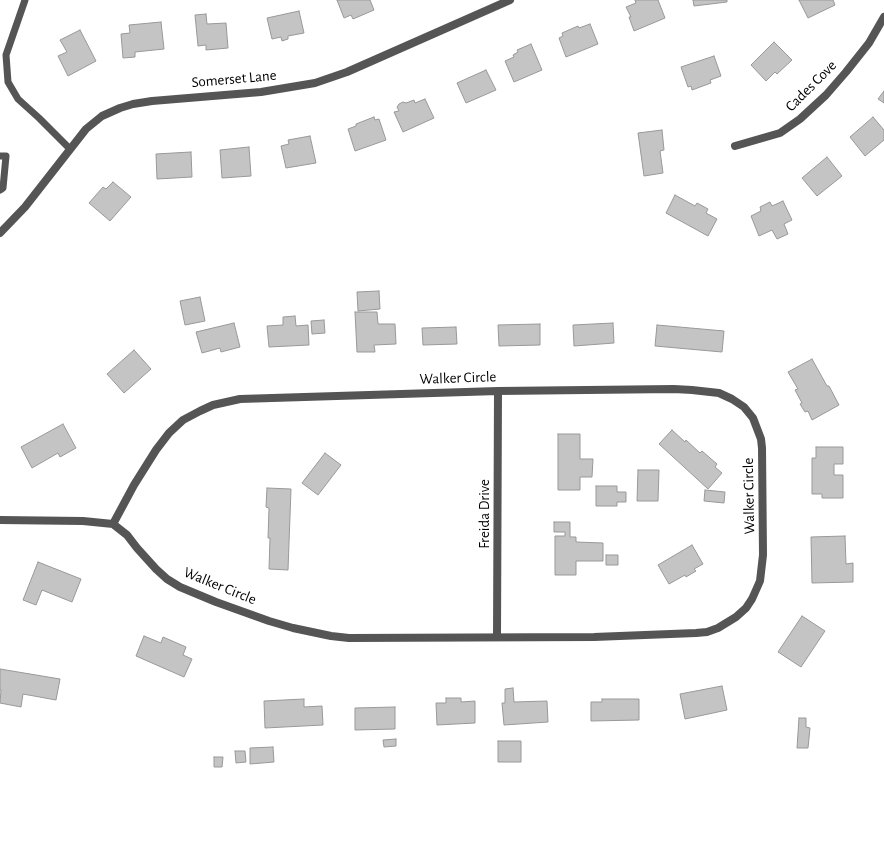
<!DOCTYPE html>
<style>
body{margin:0}
canvas{display:block;background:#fff}
</style>
<canvas width="884" height="848"></canvas>
<script>
const g = document.querySelector('canvas').getContext('2d');
g.lineJoin = 'round';
function fillPath(path, color) {
  g.fillStyle = color;
  g.fill(path, 'evenodd');
}
function toPath(rows) {
  const path = new Path2D();
  for (const r of rows) {
    path.moveTo(r[0], r[1]);
    for (let i = 2; i < r.length; i += 2) path.lineTo(r[i], r[i + 1]);
  }
  return path;
}
function stroke(path, color, width, dash) {
  g.strokeStyle = color;
  g.lineWidth = width;
  g.lineCap = dash ? 'butt' : 'round';
  g.setLineDash(dash || []);
  g.stroke(path);
}
function drawText(font, color, halo, rows, align = 'center') {
  g.font = font + ' "Alegreya Sans",sans-serif';
  g.lineWidth = 4;
  g.setLineDash([]);
  g.textBaseline = 'middle';
  g.strokeStyle = halo;
  g.fillStyle = color;
  for (const [text, x, y, turn = 0] of rows) {
    g.save();
    g.translate(x, y);
    g.rotate((+turn || 0) * Math.PI / 180);
    g.textAlign = isNaN(turn) ? turn : align;
    if (halo) g.strokeText(text, 0, 0);
    g.fillText(text, 0, 0);
    g.restore();
  }
}
const building = toPath([
 [337,0,370,0,374,10,353,19,351,15,344,18,337,0],
 [635,0,658,0,665,18,634,31,629,17,631,17,626,7,636,3,635,0],
 [693,0,727,0,727,2,694,6,693,0],
 [799,0,833,0,835,5,808,18,799,0],
 [299,11,304,33,288,36,288,39,282,41,281,37,272,39,267,18,299,11],
 [206,14,207,24,226,23,228,48,206,50,206,45,198,46,195,15,206,14],
 [161,22,164,49,135,52,135,57,123,58,121,34,130,33,129,25,161,22],
 [590,24,598,44,566,57,559,38,563,36,562,33,578,26,579,28,590,24],
 [80,30,96,61,68,76,58,56,67,52,60,40,80,30],
 [774,42,792,60,777,74,775,72,766,81,751,65,774,42],
 [531,44,542,70,514,82,505,61,514,57,513,55,518,52,517,50,531,44],
 [714,56,721,76,710,80,711,83,692,90,691,86,688,87,681,67,714,56],
 [486,70,496,90,466,103,457,83,486,70],
 [884,91,884,103,878,99,884,91],
 [425,99,434,118,403,132,394,112,399,111,397,107,399,104,403,102,406,103,414,100,415,103,425,99],
 [374,117,375,120,379,119,386,140,355,151,348,129,356,126,356,124,374,117],
 [873,117,884,130,884,140,865,156,850,137,873,117],
 [662,130,664,150,660,151,663,173,644,176,638,133,662,130],
 [310,136,316,163,286,168,281,146,289,144,288,140,310,136],
 [249,147,251,176,222,178,220,150,249,147],
 [191,152,192,177,157,179,156,154,191,152],
 [827,157,842,176,817,196,802,178,827,157],
 [113,182,131,197,110,221,89,203,103,187,106,189,113,182],
 [675,195,695,206,697,203,708,209,706,213,717,219,708,236,666,213,675,195],
 [783,201,792,220,784,224,788,234,777,239,772,230,759,236,751,216,761,211,760,207,770,202,772,206,783,201],
 [379,291,380,309,358,311,357,292,379,291],
 [200,297,205,321,185,325,180,301,200,297],
 [355,312,377,312,378,324,395,324,396,344,374,345,375,352,357,352,355,312],
 [295,316,296,326,308,325,309,345,269,347,267,326,283,325,283,317,295,316],
 [324,320,325,333,312,334,311,321,324,320],
 [234,323,240,347,221,352,220,348,202,353,196,332,234,323],
 [613,323,614,343,574,346,573,325,613,323],
 [540,324,540,345,499,346,498,325,540,324],
 [657,325,724,331,722,352,655,346,657,325],
 [456,327,457,344,423,345,422,328,456,327],
 [134,350,151,369,124,393,107,374,134,350],
 [812,359,827,386,829,386,839,405,812,420,808,411,805,412,800,404,802,403,795,390,798,389,788,372,812,359],
 [63,424,76,448,60,457,58,453,32,468,21,447,63,424],
 [672,430,685,442,686,440,700,453,702,451,717,464,715,467,722,473,708,489,659,444,672,430],
 [558,434,580,434,580,459,593,459,592,477,580,477,580,490,558,490,558,434],
 [816,447,843,447,843,464,834,464,834,475,843,475,843,498,822,498,822,494,812,494,812,458,816,458,816,447],
 [325,453,341,465,318,495,302,483,325,453],
 [638,470,659,470,658,501,637,501,638,470],
 [596,486,617,486,617,492,626,492,626,502,617,502,617,506,596,506,596,486],
 [267,488,291,489,288,570,269,569,270,538,268,538,269,508,266,507,267,488],
 [705,490,725,492,724,503,704,501,705,490],
 [554,522,570,522,570,537,576,537,576,542,603,543,603,561,576,561,576,575,555,575,555,536,565,536,565,532,554,532,554,522],
 [845,536,846,564,853,563,853,582,812,583,811,537,845,536],
 [692,545,703,564,694,569,696,571,686,577,685,575,669,584,658,565,692,545],
 [606,555,618,555,618,565,606,565,606,555],
 [38,562,81,579,72,602,42,590,36,605,23,600,38,562],
 [802,616,825,631,801,667,778,652,802,616],
 [144,636,161,643,163,637,186,647,183,655,192,659,184,677,136,656,144,636],
 [0,669,60,679,56,700,23,694,21,707,0,703,1,690,0,690,0,669],
 [722,686,727,710,685,719,680,694,722,686],
 [513,688,514,702,547,701,548,722,504,725,502,703,505,703,505,689,513,688],
 [446,698,461,698,461,702,475,701,475,723,437,725,436,703,446,703,446,698],
 [304,699,304,707,322,706,323,725,265,728,264,701,304,699],
 [602,699,639,699,639,720,591,721,591,702,602,702,602,699],
 [395,707,395,729,355,730,355,708,395,707],
 [799,718,806,718,806,727,810,728,808,748,797,748,799,718],
 [396,739,396,746,384,747,383,740,396,739],
 [498,741,521,741,521,762,498,762,498,741],
 [273,747,274,762,250,764,250,748,273,747],
 [235,751,245,751,246,762,236,763,235,751],
 [214,757,223,757,222,767,214,767,214,757]
]);
fillPath(building, '#c4c4c4');
stroke(building, '#999', 1);
stroke(toPath([
 [25,0,6,55,8,82,18,99,39,118,70,149],
 [0,156,6,156,3,188,0,190]
]), '#555', 7);
stroke(toPath([
 [735,146,780,133,800,119,826,95,846,72,869,43,884,17],
 [0,233,25,207,86,129,102,116,120,108,133,104,152,101,261,92,315,83,347,72,510,0],
 [0,520,83,521,113,524,127,535,137,548,156,569,167,579,180,587,216,602,269,621,293,628,331,636,349,638,594,637,696,633,707,632,718,628,736,617,746,608,752,599,760,581,763,555,762,448,761,439,753,418,744,407,732,399,719,393,692,390,674,389,498,391,240,399,213,405,200,411,183,420,169,433,156,450,134,485,113,524],
 [497,637,498,391]
]), '#555', 8);
drawText('15px', '#000', '#fff', [
 ["Somerset Lane",234,79,-5],
 ["Cades Cove",811,86,-45],
 ["Walker Circle",458,378,-2],
 ["Walker Circle",749,496,-91],
 ["Freida Drive",484,514,-90],
 ["Walker Circle",220,586,22]
]);
</script>
